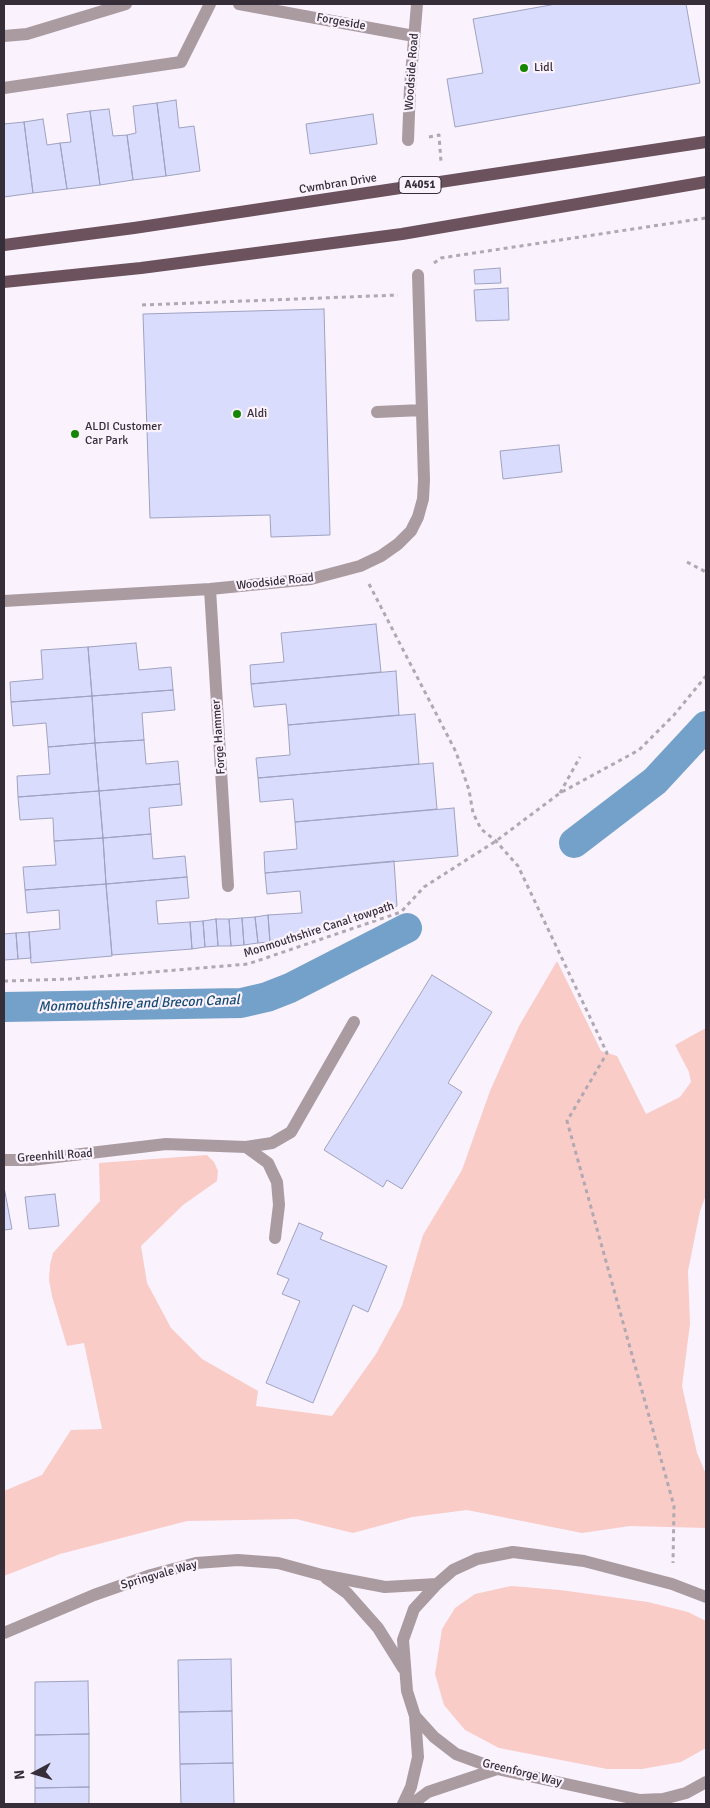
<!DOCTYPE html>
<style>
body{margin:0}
#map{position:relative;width:710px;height:1808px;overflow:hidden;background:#faf2fd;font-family:Signika,sans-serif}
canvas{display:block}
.frame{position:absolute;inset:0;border:5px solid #362e39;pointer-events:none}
.north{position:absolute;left:10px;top:1748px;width:50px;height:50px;-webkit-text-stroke:4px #faf2fd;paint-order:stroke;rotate:264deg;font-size:14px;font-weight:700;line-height:20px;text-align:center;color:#362e39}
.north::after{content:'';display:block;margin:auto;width:18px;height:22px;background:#362e39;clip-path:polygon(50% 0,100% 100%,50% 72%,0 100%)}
</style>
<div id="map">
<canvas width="710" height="1808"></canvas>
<div class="frame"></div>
<div class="north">N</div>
</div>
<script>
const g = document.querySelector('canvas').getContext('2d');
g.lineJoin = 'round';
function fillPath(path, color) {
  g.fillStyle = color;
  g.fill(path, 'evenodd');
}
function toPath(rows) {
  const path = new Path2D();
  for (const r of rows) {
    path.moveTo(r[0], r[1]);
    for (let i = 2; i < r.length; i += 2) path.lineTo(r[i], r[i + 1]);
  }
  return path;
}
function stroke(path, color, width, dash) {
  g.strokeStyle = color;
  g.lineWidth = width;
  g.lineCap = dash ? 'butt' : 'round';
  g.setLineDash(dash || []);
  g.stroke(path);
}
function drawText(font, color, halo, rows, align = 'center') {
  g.font = font + ' Signika,sans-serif';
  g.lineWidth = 4.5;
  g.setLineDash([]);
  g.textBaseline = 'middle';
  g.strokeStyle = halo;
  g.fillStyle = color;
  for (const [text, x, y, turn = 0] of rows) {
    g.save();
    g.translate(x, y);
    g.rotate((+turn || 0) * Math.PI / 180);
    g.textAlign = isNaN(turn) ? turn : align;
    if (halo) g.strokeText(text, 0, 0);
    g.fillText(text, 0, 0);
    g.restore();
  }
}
fillPath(toPath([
 [557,961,601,1051,617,1056,646,1114,680,1097,691,1082,689,1072,675,1045,706,1028,706,1195,700,1211,688,1271,690,1324,682,1386,697,1453,706,1474,706,1528,630,1526,582,1533,467,1510,412,1517,353,1533,296,1519,187,1521,60,1554,4,1576,4,1491,42,1475,71,1430,102,1429,84,1343,67,1346,52,1296,49,1280,50,1265,53,1253,100,1201,99,1163,207,1155,214,1162,218,1171,217,1181,183,1205,141,1246,147,1283,171,1328,202,1359,258,1391,256,1406,332,1416,376,1354,402,1306,423,1235,462,1170,490,1091,519,1026],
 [511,1586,560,1590,648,1602,688,1612,706,1621,706,1748,681,1762,642,1769,607,1769,499,1748,465,1730,444,1705,435,1674,442,1629,455,1608,475,1594]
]), '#faccc7');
stroke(toPath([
 [574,843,655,781,706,726],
 [4,1007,241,1003,267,997,290,988,407,928]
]), '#74a1c9', 30);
const building = toPath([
 [556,4,686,4,700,83,455,127,447,79,483,73,473,19,556,4],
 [176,100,179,128,194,126,200,171,166,176,157,103,176,100],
 [157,103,166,176,133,180,127,135,136,133,133,106,157,103],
 [109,109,113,136,127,135,133,180,100,185,90,111,109,109],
 [90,111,100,185,67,189,60,143,71,142,67,114,90,111],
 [373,114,377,144,310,154,306,124,373,114],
 [43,119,47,145,60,143,67,189,33,193,24,122,43,119],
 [24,122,33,193,4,197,4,124,24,122],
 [500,268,501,283,475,284,474,270,500,268],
 [508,288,509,320,476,321,474,290,508,288],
 [324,309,330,535,271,537,270,515,150,518,143,314,324,309],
 [559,445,562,472,503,479,500,451,559,445],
 [376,624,381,672,251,684,250,665,284,662,281,633,376,624],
 [136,643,139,670,171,667,173,690,92,696,88,647,136,643],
 [88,647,92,696,11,702,10,682,43,679,41,650,88,647],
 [396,671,399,715,288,725,286,704,254,707,251,684,396,671],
 [173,690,175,710,142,713,144,740,95,743,92,696,173,690],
 [92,696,95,743,48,747,46,723,13,726,11,702,92,696],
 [415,714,419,764,258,778,256,758,290,755,288,725,415,714],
 [144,740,146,764,178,761,180,784,99,791,95,743,144,740],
 [95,743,99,791,18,797,17,776,50,774,48,747,95,743],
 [433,763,437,809,295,822,293,799,260,802,258,778,433,763],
 [180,784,182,805,149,808,151,834,103,838,99,791,180,784],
 [99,791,103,838,54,841,53,818,20,820,18,797,99,791],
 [454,808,458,856,265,873,264,852,297,849,295,822,454,808],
 [151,834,153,859,185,856,187,877,106,884,103,838,151,834],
 [103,838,106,884,25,890,23,867,56,865,54,841,103,838],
 [394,861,397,906,304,939,270,942,268,915,302,913,300,891,267,894,265,873,394,861],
 [187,877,189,898,156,901,158,924,190,922,192,949,112,955,106,884,187,877],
 [106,884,112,956,31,963,29,932,60,929,59,910,27,913,25,890,106,884],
 [268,915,270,942,258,943,255,917,268,915],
 [255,917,258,943,244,945,242,918,255,917],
 [242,918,244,945,231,946,229,919,242,918],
 [216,919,229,919,231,946,218,946,216,919],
 [216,919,218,946,205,947,203,921,216,919],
 [203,921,205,947,192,949,190,922,203,921],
 [29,932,31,958,18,959,16,933,29,932],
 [16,933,18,959,4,960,4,934,16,933],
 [432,975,492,1012,448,1083,462,1092,402,1189,387,1180,383,1187,324,1150,432,975],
 [4,1187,12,1229,4,1230,4,1187],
 [55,1194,59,1226,29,1229,25,1197,55,1194],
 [299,1223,323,1233,320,1239,387,1266,368,1312,353,1305,313,1403,266,1383,300,1301,282,1294,289,1279,277,1274,299,1223],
 [231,1659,232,1711,179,1712,178,1660,231,1659],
 [88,1681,89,1734,35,1735,35,1682,88,1681],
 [232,1711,233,1763,180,1764,179,1712,232,1711],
 [89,1734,89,1787,35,1788,35,1735,89,1734],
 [233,1763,234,1804,181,1804,180,1764,233,1763],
 [89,1787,89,1804,35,1804,35,1788,89,1787]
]);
fillPath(building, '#d9dcfc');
stroke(building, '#9fa2c0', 1);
stroke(toPath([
 [429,137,439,135,441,162],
 [434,263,441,258,706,218],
 [142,305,398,295],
 [687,562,706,572],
 [369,584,456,752,469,790,473,813,481,829,496,841,518,866,607,1053,567,1121,674,1506,673,1563],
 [560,793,580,757],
 [4,981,70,979,248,964,401,912,424,887,496,841,560,793,639,750,674,715,706,676]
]), '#b0a8b3', 3, [4, 4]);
stroke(toPath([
 [239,4,414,36],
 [4,36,27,34,126,4],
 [4,88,181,62,210,4],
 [408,140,410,87,417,4],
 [377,412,422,410],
 [210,589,228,886],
 [4,601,210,589,311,579,360,566,381,556,398,544,411,531,418,517,423,499,424,480,418,275],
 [246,1147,268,1163,277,1182,279,1205,275,1238],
 [4,1160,31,1160,166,1144,246,1147,272,1143,291,1132,354,1022],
 [326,1578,347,1593,378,1628,403,1668],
 [706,1597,672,1584,584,1561,513,1552,477,1559,453,1570,437,1584,414,1609,403,1640,407,1691,415,1716,434,1737,456,1754,497,1769,640,1800,663,1799,686,1793,706,1782],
 [4,1633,94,1595,151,1575,196,1563,238,1560,278,1563,322,1575,385,1587,437,1584],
 [403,1804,411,1787,418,1757,415,1716],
 [412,1804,428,1792,497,1769]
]), '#aa9ba1', 12);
stroke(toPath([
 [4,245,134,228,706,142],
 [4,282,141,268,402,234,706,182]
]), '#6b525d', 12);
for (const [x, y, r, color] of [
 [524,68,5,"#148600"],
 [237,414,5,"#148600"],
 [75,434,5,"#148600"]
]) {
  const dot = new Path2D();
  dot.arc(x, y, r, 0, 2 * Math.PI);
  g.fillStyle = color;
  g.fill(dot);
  stroke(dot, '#faf2fd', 2);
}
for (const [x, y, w] of [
 [420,185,42]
]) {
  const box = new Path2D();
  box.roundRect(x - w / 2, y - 8.5, w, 17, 4);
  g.fillStyle = '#faf2fd';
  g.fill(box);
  stroke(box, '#362e39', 1);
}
drawText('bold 11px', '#362e39', null, [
 ["A4051",420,185]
]);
drawText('12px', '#362e39', '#faf2fd', [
 ["Forgeside",341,22,10],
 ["Woodside Road",412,72,-86],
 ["Cwmbran Drive",338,184,-9],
 ["Woodside Road",275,582,-6],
 ["Forge Hammer",219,737,-94],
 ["Monmouthshire Canal towpath",319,930,-18],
 ["Greenhill Road",55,1156,-4],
 ["Springvale Way",159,1575,-16],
 ["Greenforge Way",522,1773,14]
]);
drawText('12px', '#362e39', '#faf2fd', [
 ["Lidl",534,68],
 ["Aldi",247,414],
 ["ALDI Customer",85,427],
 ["Car Park",85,441]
], 'left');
drawText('italic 14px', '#184b72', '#faf2fd', [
 ["Monmouthshire and Brecon Canal",139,1004,-2]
]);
</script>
